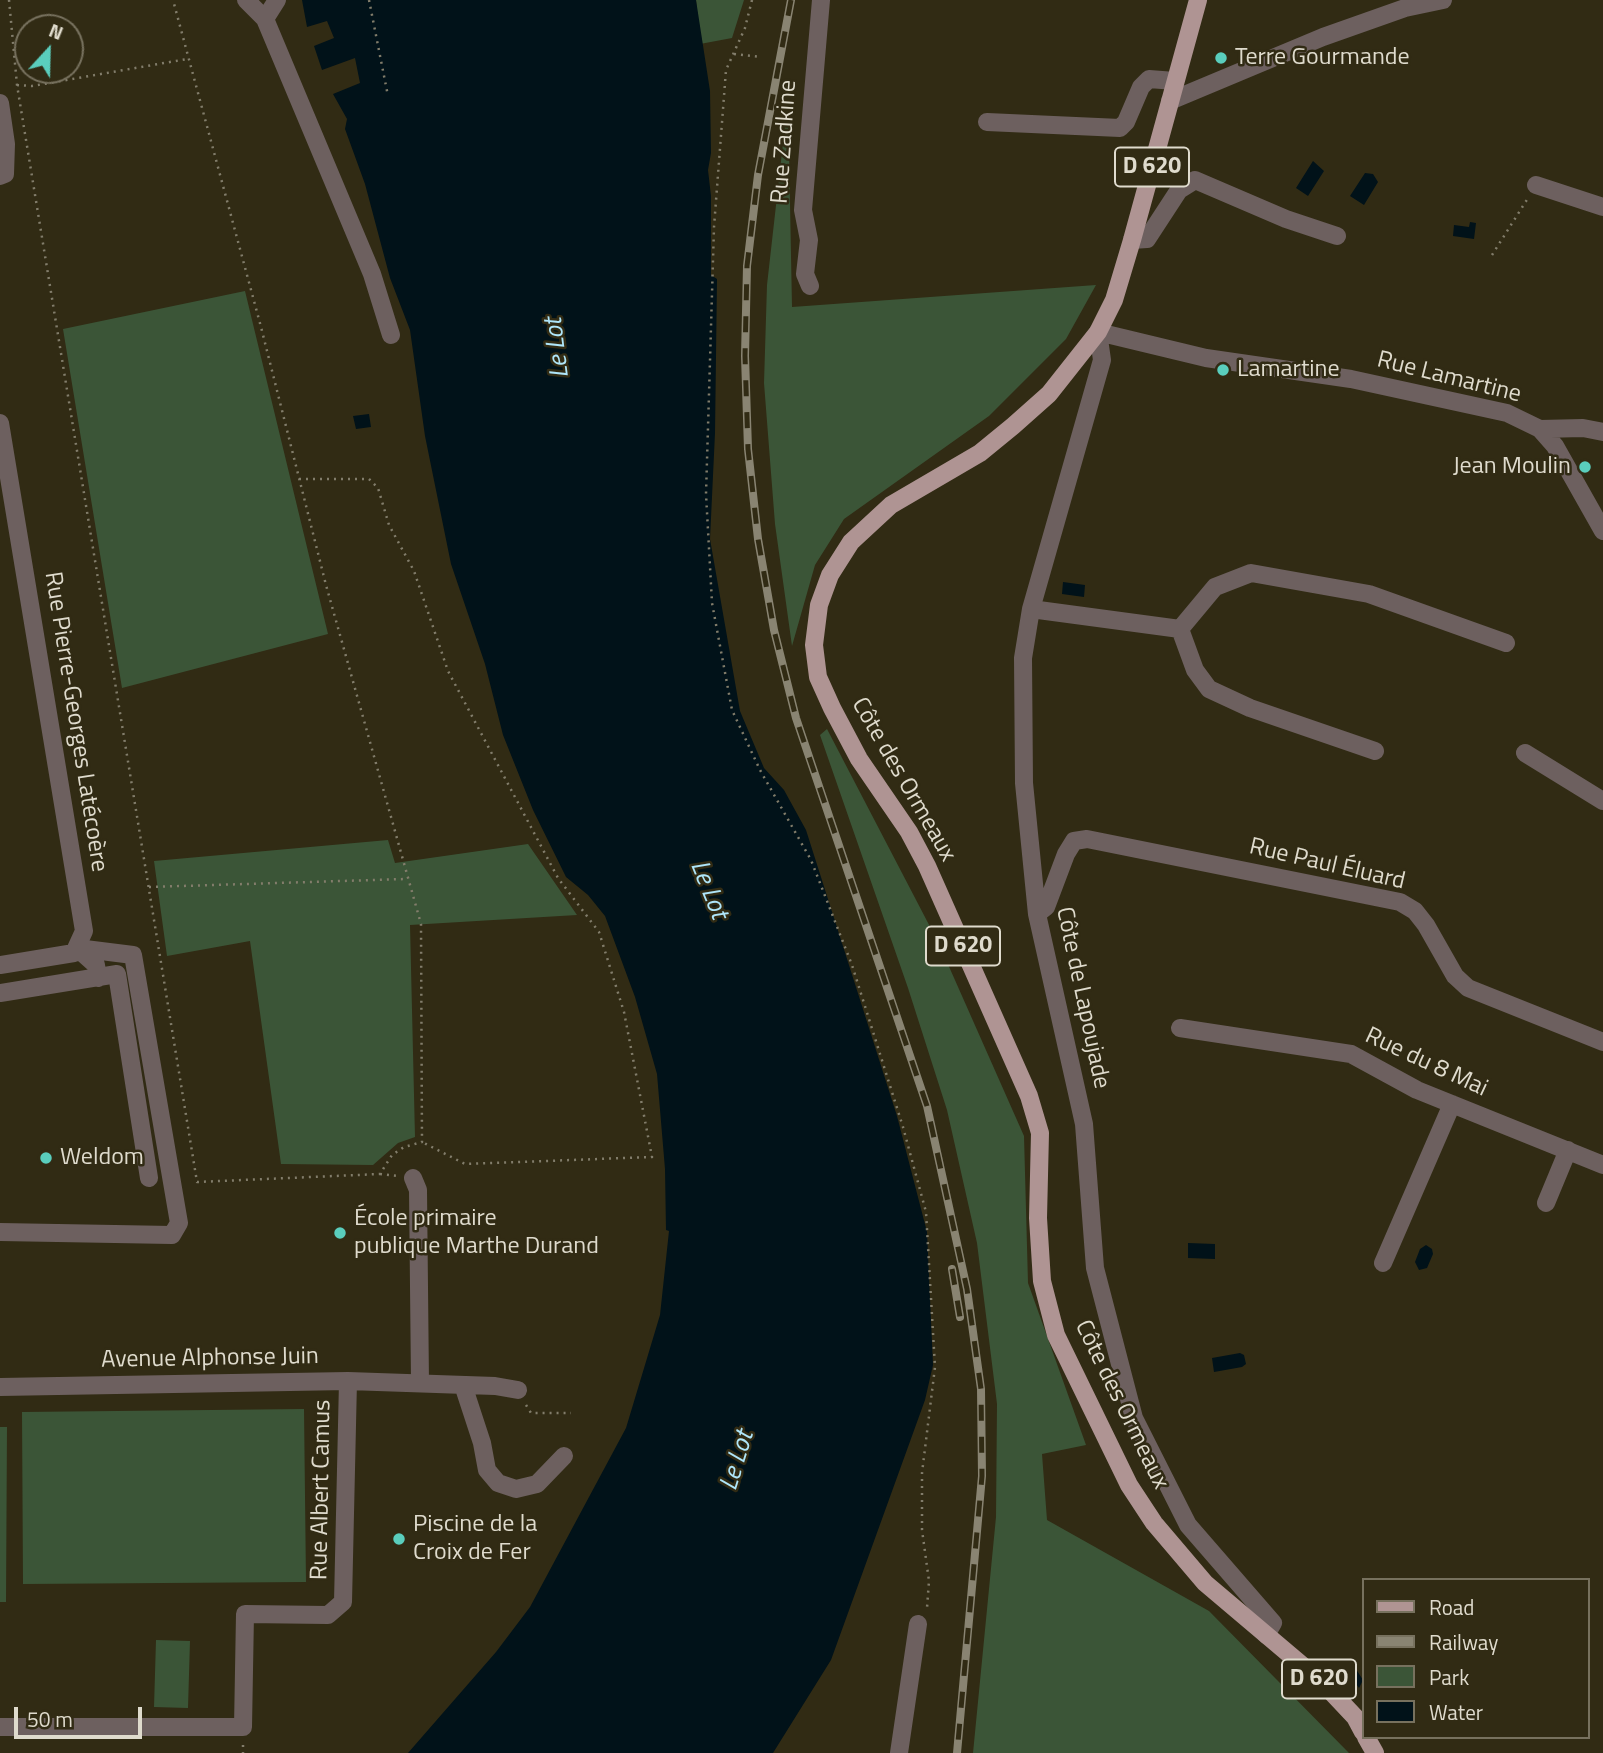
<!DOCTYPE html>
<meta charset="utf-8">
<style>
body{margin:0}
#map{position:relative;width:1603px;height:1753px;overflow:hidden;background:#312b14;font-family:"Titillium Web",sans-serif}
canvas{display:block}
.legend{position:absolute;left:1362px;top:1578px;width:228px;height:161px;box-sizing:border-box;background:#312b14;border:2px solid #77715e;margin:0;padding:9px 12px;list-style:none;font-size:21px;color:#dfdbcd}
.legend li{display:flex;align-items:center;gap:14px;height:35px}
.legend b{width:35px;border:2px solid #77715e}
.north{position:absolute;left:14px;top:14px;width:70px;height:70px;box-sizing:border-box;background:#312b14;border:2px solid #77715e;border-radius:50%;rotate:22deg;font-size:19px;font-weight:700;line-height:28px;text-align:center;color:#dfdbcd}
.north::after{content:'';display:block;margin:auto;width:24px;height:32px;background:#5acebd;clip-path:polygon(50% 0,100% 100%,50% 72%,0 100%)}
.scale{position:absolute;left:14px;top:1707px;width:128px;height:32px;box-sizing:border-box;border:4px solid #dfdbcd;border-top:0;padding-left:9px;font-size:21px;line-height:24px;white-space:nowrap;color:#dfdbcd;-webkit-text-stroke:5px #312b14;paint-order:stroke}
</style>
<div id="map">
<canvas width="1603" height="1753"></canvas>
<ul class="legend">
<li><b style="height:9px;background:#af9493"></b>Road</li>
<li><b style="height:9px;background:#898472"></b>Railway</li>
<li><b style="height:19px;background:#3b5537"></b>Park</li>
<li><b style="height:19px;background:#011219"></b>Water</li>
</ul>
<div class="north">N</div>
<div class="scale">50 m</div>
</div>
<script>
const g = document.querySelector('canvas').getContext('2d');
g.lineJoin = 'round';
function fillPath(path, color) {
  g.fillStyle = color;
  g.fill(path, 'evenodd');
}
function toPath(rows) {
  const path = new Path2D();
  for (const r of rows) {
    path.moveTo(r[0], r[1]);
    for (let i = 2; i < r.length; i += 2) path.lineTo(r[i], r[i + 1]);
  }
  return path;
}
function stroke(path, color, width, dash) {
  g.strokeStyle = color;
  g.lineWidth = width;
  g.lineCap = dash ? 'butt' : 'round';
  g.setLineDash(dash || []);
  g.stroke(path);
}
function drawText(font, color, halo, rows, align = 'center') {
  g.font = font + ' "Titillium Web",sans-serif';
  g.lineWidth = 5;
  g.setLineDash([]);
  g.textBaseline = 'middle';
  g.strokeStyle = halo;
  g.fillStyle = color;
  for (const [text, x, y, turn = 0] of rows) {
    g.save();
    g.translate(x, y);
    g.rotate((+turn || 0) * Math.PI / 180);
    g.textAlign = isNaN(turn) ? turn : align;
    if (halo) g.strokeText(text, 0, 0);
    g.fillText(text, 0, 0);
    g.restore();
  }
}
fillPath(toPath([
 [696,0,744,0,732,38,700,44],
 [788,99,792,307,1096,285,1066,339,989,416,844,519,815,565,792,646,775,524,764,383,767,285],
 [245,291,328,634,122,688,63,329],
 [827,729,939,944,1024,1136,1028,1283,1086,1445,1042,1454,1047,1520,1209,1611,1349,1753,973,1753,996,1517,997,1404,977,1243,947,1110,908,988,820,735],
 [388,840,395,863,528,844,577,915,410,925,415,1137,398,1143,373,1165,281,1164,250,941,167,956,154,861],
 [304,1409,306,1582,23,1584,22,1412],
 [0,1427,7,1427,6,1602,0,1602],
 [156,1640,190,1641,188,1708,154,1707]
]), '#3b5537');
fillPath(toPath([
 [302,0,696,0,710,91,711,153,708,170,711,196,711,275,717,279,715,433,710,539,740,711,764,768,784,790,806,830,897,1116,927,1232,933,1365,925,1400,831,1660,773,1753,408,1753,496,1652,530,1607,626,1428,660,1315,669,1231,666,1230,665,1169,657,1074,635,997,605,916,588,895,566,877,533,810,503,735,485,664,451,564,425,436,410,330,390,278,365,184,345,129,347,119,333,94,360,83,355,58,322,70,314,46,334,38,327,21,307,27],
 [1313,161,1324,171,1308,196,1296,188],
 [1365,173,1373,174,1378,182,1364,205,1350,196],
 [1470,222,1476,223,1474,239,1453,236,1454,225,1469,227],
 [369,414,371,427,356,429,353,416],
 [1063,582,1085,585,1084,597,1062,594],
 [1188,1243,1215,1244,1215,1259,1188,1258],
 [1426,1245,1432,1249,1433,1254,1427,1268,1419,1270,1415,1262,1420,1249],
 [1240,1353,1244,1355,1246,1364,1242,1367,1214,1372,1212,1358],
 [1352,1663,1363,1680,1359,1688,1345,1668]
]), '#011219');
stroke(toPath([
 [9,0,17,85,197,1182,380,1174,392,1155,404,1147,422,1142,421,924,326,585,261,327,173,0],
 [369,0,388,96],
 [752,0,745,28,726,70,714,227,706,494,712,603,732,710,760,770,811,860,852,965,903,1127,926,1212,935,1367,922,1473,922,1530,929,1581,927,1608],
 [734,54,761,57],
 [17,85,32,86,187,59],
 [1492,255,1528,198],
 [299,479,369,479,378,488,389,525,414,571,448,671,558,878,599,932,624,1012,652,1157,465,1164,422,1142],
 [149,887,405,879],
 [380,1174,398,1176],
 [526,1405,531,1413,571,1413],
 [243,1745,243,1753]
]), '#827d6b', 2.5, [2, 5]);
stroke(toPath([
 [246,0,265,19,372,274,391,335],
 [265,19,277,0],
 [1170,101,1323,37,1405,8,1443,0],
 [0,103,6,144,5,174,0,176],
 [987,122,1120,128,1126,122,1141,87,1149,79,1175,81],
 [1536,185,1603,207],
 [1132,240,1147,239,1179,190,1195,180,1286,219,1337,236],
 [810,286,805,274,809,240,803,210,821,0],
 [1098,332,1102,360,1031,609,1023,658,1024,783,1037,914,1084,1124,1095,1268,1134,1418,1188,1525,1273,1623,1266,1635],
 [1098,332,1206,358,1351,379,1507,413,1540,429,1555,446,1603,531],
 [0,423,84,931,74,953,0,965],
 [1540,429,1583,428,1603,432],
 [1031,609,1180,629,1215,587,1251,573,1369,594,1506,643],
 [1180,629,1195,670,1209,689,1250,708,1375,751],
 [1525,753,1603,801],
 [1037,914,1046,907,1066,854,1074,841,1087,839,1400,902,1415,911,1426,925,1455,976,1468,988,1603,1042],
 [0,993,117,974,149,1178],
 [1180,1028,1351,1054,1417,1090,1603,1165],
 [413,1178,418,1190,420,1383],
 [1546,1203,1568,1150],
 [0,1232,172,1235,179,1223,133,955,77,948,96,965,98,978],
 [1383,1263,1452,1104],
 [463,1385,482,1443,487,1470,498,1483,516,1489,537,1484,564,1456],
 [0,1387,348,1381,495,1386,518,1390],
 [0,1727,243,1727,245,1614,328,1615,343,1602,348,1381],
 [899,1753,918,1624]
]), '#6d605f', 18);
stroke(toPath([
 [1198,0,1132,240,1114,300,1098,332,1049,394,1013,426,980,453,891,505,851,542,830,575,819,605,814,645,818,677,832,708,859,759,909,832,927,866,1029,1096,1040,1133,1038,1218,1042,1281,1056,1335,1129,1485,1154,1523,1205,1583,1322,1682,1355,1717,1363,1732],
 [1366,1737,1375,1753]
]), '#af9493', 18);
const rail = toPath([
 [791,0,758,175,747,266,745,356,748,449,758,539,774,630,796,718,927,1106,967,1289,981,1389,982,1476,957,1753],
 [952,1269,960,1317]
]);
stroke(rail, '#898472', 8);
stroke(rail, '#312b14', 5, [16]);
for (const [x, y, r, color] of [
 [1221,58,7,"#5acebd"],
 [1223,370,7,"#5acebd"],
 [1585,467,7,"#5acebd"],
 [46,1158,7,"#5acebd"],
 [340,1233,7,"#5acebd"],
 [399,1539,7,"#5acebd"]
]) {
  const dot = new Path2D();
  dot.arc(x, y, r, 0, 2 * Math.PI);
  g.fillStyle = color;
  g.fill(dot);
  stroke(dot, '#312b14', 2.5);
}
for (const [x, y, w] of [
 [1152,167,74],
 [963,946,74],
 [1319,1679,74]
]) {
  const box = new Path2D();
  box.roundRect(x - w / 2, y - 19.5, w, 39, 5);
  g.fillStyle = '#312b14';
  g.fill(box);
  stroke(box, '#dfdbcd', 2);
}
drawText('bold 23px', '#dfdbcd', null, [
 ["D 620",1152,167],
 ["D 620",963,946],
 ["D 620",1319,1679]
]);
drawText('24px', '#dfdbcd', '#312b14', [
 ["Terre Gourmande",1235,58],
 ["Lamartine",1237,370],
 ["Jean Moulin",1571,467,"right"],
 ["Weldom",60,1158],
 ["École primaire",354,1219],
 ["publique Marthe Durand",354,1247],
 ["Piscine de la",413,1525],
 ["Croix de Fer",413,1553]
], 'left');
drawText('24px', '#dfdbcd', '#312b14', [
 ["Rue Zadkine",785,142,-86],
 ["Rue Lamartine",1449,378,14],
 ["Rue Pierre-Georges Latécoère",75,722,81],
 ["Côte des Ormeaux",903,780,60],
 ["Rue Paul Éluard",1327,865,13],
 ["Côte de Lapoujade",1082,998,78],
 ["Rue du 8 Mai",1426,1063,25],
 ["Avenue Alphonse Juin",210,1359,-1],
 ["Côte des Ormeaux",1121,1405,64],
 ["Rue Albert Camus",322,1490,-89]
]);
drawText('italic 26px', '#afe6fa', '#312b14', [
 ["Le Lot",558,348,-97],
 ["Le Lot",708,890,68],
 ["Le Lot",738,1461,-73]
]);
</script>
